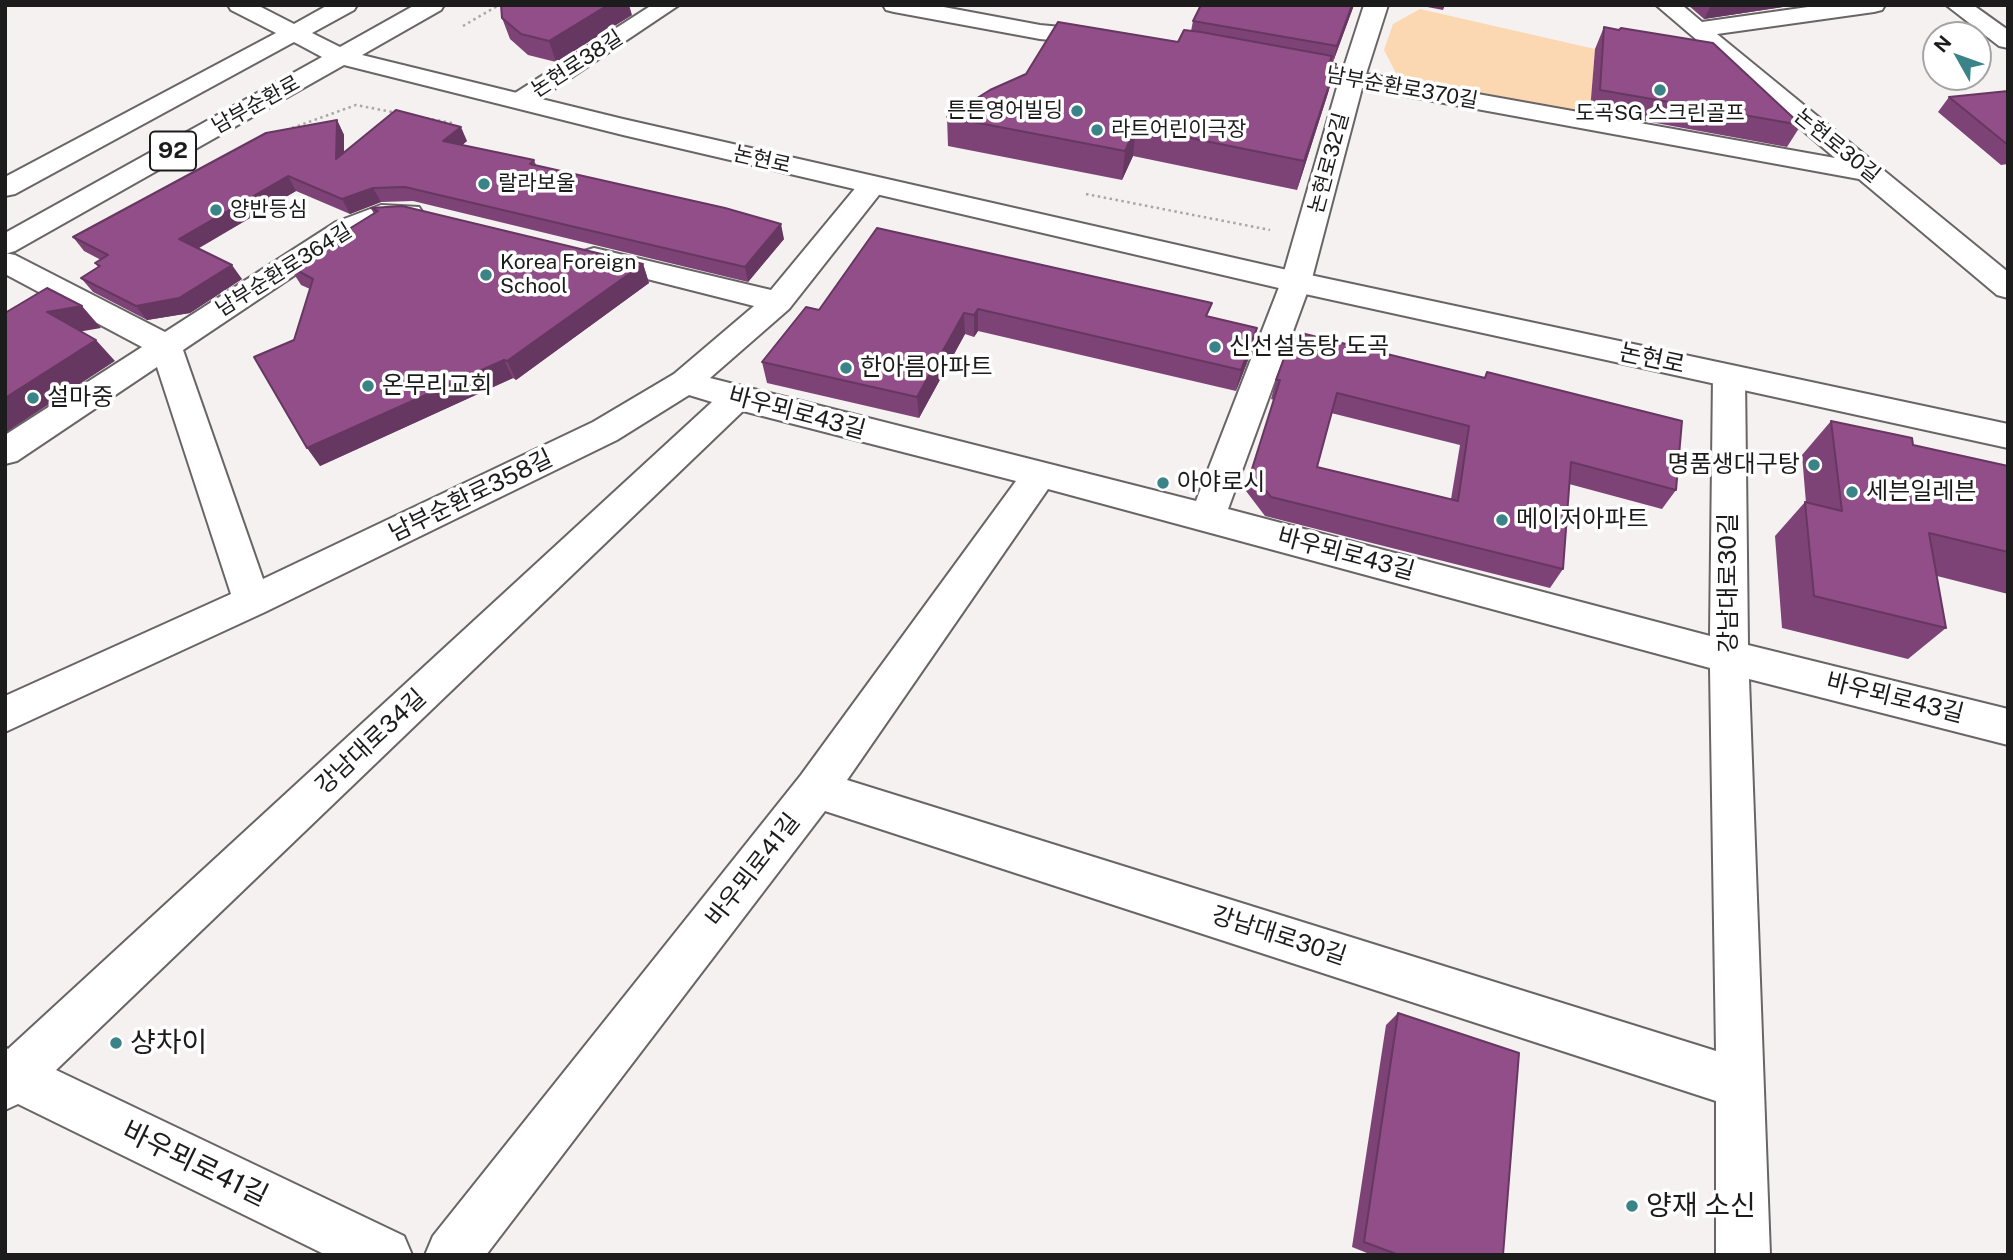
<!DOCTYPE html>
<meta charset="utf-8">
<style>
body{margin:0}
#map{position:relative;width:2013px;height:1260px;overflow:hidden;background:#f5f1f1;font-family:"Public Sans",sans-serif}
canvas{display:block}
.frame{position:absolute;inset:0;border:7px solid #1d1c1c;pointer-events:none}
.north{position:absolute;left:1922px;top:21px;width:70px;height:70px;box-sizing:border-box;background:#fff;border:2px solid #a5a4a4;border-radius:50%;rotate:310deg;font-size:19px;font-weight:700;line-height:28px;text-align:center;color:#1d1c1c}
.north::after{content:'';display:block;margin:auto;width:24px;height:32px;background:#3a8387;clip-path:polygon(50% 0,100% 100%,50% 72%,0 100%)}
</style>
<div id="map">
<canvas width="2013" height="1260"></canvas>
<div class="frame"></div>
<div class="north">N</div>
</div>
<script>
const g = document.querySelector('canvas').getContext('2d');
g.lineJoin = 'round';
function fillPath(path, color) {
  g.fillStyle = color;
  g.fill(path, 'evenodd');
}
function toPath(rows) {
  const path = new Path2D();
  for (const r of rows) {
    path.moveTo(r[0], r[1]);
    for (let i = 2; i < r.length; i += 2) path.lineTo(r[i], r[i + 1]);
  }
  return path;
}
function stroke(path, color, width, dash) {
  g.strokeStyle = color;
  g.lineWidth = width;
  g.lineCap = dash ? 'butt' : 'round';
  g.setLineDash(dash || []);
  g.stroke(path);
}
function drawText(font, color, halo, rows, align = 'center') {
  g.font = font + ' "Public Sans","Noto Sans KR",sans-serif';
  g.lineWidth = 7;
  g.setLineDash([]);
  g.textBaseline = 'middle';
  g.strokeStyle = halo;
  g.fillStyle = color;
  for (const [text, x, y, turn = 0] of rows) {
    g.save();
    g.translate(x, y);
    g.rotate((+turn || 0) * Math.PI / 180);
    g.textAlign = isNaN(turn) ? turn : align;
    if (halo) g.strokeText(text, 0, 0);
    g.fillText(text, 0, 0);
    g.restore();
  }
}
fillPath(toPath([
 [1420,9,1595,49,1590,116,1397,75,1384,50,1393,24]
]), '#fbd8b1');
const minor = toPath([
 [652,5,679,5,530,105,521,108,512,105,508,100,512,95,652,5],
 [883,5,933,5,1040,25,1104,31,1112,33,1116,38,1112,43,1104,45,1040,39,894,12,886,10,883,5],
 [1364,5,1388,5,1366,74,1835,158,1656,5,1682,5,1702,22,1822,5,1885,5,1882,10,1874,12,1717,34,2008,272,2008,298,1997,295,1859,179,1362,88,1311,282,1228,509,1710,636,1713,376,1718,368,1729,365,1740,368,1745,376,1748,645,2008,709,2008,745,1749,679,1770,1255,1716,1255,1716,1101,825,811,486,1255,425,1255,433,1236,801,775,1016,481,743,411,56,1070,404,1236,412,1255,326,1255,18,1104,5,1110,5,1047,8,1049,712,402,689,395,617,440,265,612,5,732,5,696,231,594,157,367,17,461,5,464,5,435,142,347,5,274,5,253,15,255,165,332,336,222,381,205,419,207,423,213,419,219,385,222,356,234,183,350,263,579,593,422,674,374,754,306,584,263,579,257,584,251,594,248,771,290,862,180,872,178,882,180,886,186,789,309,710,378,1196,501,1281,282,1338,84,1272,71,1269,66,1272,61,1281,59,1343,70,1364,5],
 [1048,489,1710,668,1716,1051,847,780,1048,489],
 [1946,5,1973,5,2008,30,2008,48,1999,46,1946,5]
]);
const major = toPath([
 [228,5,257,5,294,24,328,5,357,5,354,10,312,33,340,47,415,5,444,5,441,10,362,55,623,119,1296,272,2008,424,2008,448,1296,292,623,135,344,65,15,251,5,254,5,233,322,57,294,42,15,194,5,196,5,177,276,33,231,10,228,5]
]);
stroke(minor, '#696566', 4);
stroke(major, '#696566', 4);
stroke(toPath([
 [463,26,499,5],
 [420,117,452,123],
 [292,128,356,105,397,113],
 [1086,194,1270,230]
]), '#a9a6a6', 2.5, [2.5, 3.5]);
fillPath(minor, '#fff');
fillPath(major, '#fff');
fillPath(toPath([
 [1354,5,1332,64,1336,64,1328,93,1297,190,1133,156,1122,180,948,146,947,117,1178,42,1191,31,1193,21],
 [1417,5,1445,5,1443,10],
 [1688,5,1796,5,1704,19],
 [632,15,556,62,528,55,510,39,502,18],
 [1604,27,1619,30,1801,125,1787,147,1590,111,1595,49],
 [2008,91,2008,164,2001,165,1938,112,1949,97],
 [337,120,344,135,344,152,467,141,462,145,534,160,536,165,784,239,748,282,413,201,381,202,350,214,296,191,198,248,242,279,190,313,147,320,93,292,81,278,98,267,95,263,101,260,84,251,73,237],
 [371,208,643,264,649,283,516,380,513,378,320,466,294,340,310,289,301,285,289,266,374,214],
 [877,228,1209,317,1257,328,1252,350,1236,391,978,331,974,337,965,334,919,418,767,383,762,362,819,310],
 [1487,372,1676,490,1662,509,1569,484,1563,569,1550,588,1265,516,1246,491,1274,400,1271,399,1276,380,1484,378],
 [1331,413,1460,445,1451,499,1317,467],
 [1831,421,1913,445,2008,466,2008,594,1937,576,1946,628,1908,659,1782,628,1775,536,1805,502,1806,503,1802,455],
 [1398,1013,1503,1255,1372,1255,1352,1247,1386,1025]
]), '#7e4376');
fillPath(toPath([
 [608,5,629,5,632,15,556,62,549,41],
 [1352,5,1354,5,1332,65,1337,46],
 [1711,5,1796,5,1704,19],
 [1336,64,1328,93,1297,190,1304,161],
 [337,120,344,135,344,173,336,159],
 [461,127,467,141,449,156,443,141],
 [1136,127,1133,156,1122,180,1125,151],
 [288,176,296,191,189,254,179,239],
 [373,188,381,202,350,214,342,199],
 [781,224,784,239,748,282,745,267],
 [643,264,649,283,516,380,507,361],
 [232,265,242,279,190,313,147,320,136,306],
 [82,306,101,328,66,334,47,312],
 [978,309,978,331,974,337,974,315],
 [964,313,965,334,919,418,917,397],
 [1257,328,1252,350,1236,391,1241,370],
 [96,340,115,361,5,433,5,398],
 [504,360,513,378,320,466,307,448]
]), '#663760');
const building = toPath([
 [501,5,608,5,549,41,521,34,502,18,501,5],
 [1201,5,1352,5,1337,46,1193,21,1201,5],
 [1058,22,1178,42,1184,30,1201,32,1332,56,1329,63,1336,64,1304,161,1136,127,1125,151,947,117,990,90,1026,74,1058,22],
 [1604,27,1619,30,1621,28,1713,43,1801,125,1600,90,1604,27],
 [2008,91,2008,145,1949,97,2008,91],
 [396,110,461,127,443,141,534,160,530,164,725,208,781,224,745,267,405,187,373,188,342,199,288,176,179,239,232,265,179,298,136,306,81,278,100,266,95,263,108,255,73,237,266,133,337,120,336,159,396,110],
 [402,206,643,264,507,361,504,360,307,448,254,357,294,340,313,279,289,266,378,211,371,208,402,206],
 [877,228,1212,303,1206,316,1257,328,1241,370,978,309,974,315,964,313,917,397,762,362,806,307,819,310,877,228],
 [47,288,82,306,47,312,96,340,5,398,5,313,47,288],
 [1301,333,1485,378,1487,372,1682,421,1676,490,1571,462,1563,569,1271,497,1251,472,1280,380,1276,380,1292,337,1299,339,1301,333],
 [1337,393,1469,426,1458,501,1317,467,1337,393],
 [1831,421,1912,438,1913,445,2008,466,2008,552,1929,533,1946,628,1814,596,1805,502,1842,511,1831,421],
 [1398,1013,1519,1053,1503,1255,1399,1255,1364,1242,1398,1013]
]);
fillPath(building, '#924e89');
stroke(building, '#663760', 2);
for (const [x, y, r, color] of [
 [1660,90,7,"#3a8387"],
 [1077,111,7,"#3a8387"],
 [1097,130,7,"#3a8387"],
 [484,184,7,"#3a8387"],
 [216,210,7,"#3a8387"],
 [486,275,7,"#3a8387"],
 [1215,347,7,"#3a8387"],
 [846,368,7,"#3a8387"],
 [368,386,7,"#3a8387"],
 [33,398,7,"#3a8387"],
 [1814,465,7,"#3a8387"],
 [1163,483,7,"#3a8387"],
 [1852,492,7,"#3a8387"],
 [1502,520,7,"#3a8387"],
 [116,1043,7,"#3a8387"],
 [1632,1206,7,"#3a8387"]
]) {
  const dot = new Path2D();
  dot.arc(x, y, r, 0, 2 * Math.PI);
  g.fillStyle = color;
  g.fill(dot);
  stroke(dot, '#fff', 2.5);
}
drawText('21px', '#1d1c1c', '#fff', [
 ["논현로38길",577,64,-33],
 ["남부순환로370길",1402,88,10],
 ["남부순환로",256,105,-29],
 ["논현로30길",1837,146,39],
 ["논현로",762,160,13],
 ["논현로32길",1329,163,-75],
 ["남부순환로364길",284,270,-32]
]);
drawText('21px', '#1d1c1c', '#fff', [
 ["튼튼영어빌딩",1063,111,"right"],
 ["도곡SG 스크린골프",1660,114,"center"],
 ["라트어린이극장",1111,130],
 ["랄라보울",498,184],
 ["양반등심",230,210],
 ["Korea Foreign",500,263],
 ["School",500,287]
], 'left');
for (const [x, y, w] of [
 [173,151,46]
]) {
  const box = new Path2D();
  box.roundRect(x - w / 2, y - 19.5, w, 39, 5);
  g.fillStyle = '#fff';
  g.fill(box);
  stroke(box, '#1d1c1c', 2);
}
drawText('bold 23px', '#1d1c1c', null, [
 ["92",173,151]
]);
drawText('24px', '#1d1c1c', '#fff', [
 ["신선설농탕 도곡",1229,347],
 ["한아름아파트",860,368],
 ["온무리교회",382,386],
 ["설마중",47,398],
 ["명품생대구탕",1800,465,"right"],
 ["아야로시",1177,483],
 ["세븐일레븐",1866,492],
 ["메이저아파트",1516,520]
], 'left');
drawText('24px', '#1d1c1c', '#fff', [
 ["논현로",1652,359,12],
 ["바우뫼로43길",797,413,15],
 ["남부순환로358길",471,496,-26],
 ["바우뫼로43길",1346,554,15],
 ["강남대로30길",1729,583,-90],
 ["바우뫼로43길",1895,698,14],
 ["강남대로34길",371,742,-43],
 ["바우뫼로41길",753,870,-52],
 ["강남대로30길",1279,936,18]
]);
drawText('28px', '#1d1c1c', '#fff', [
 ["샹차이",130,1043],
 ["양재 소신",1646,1206]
], 'left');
drawText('28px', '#1d1c1c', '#fff', [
 ["바우뫼로41길",195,1164,26]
]);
</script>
